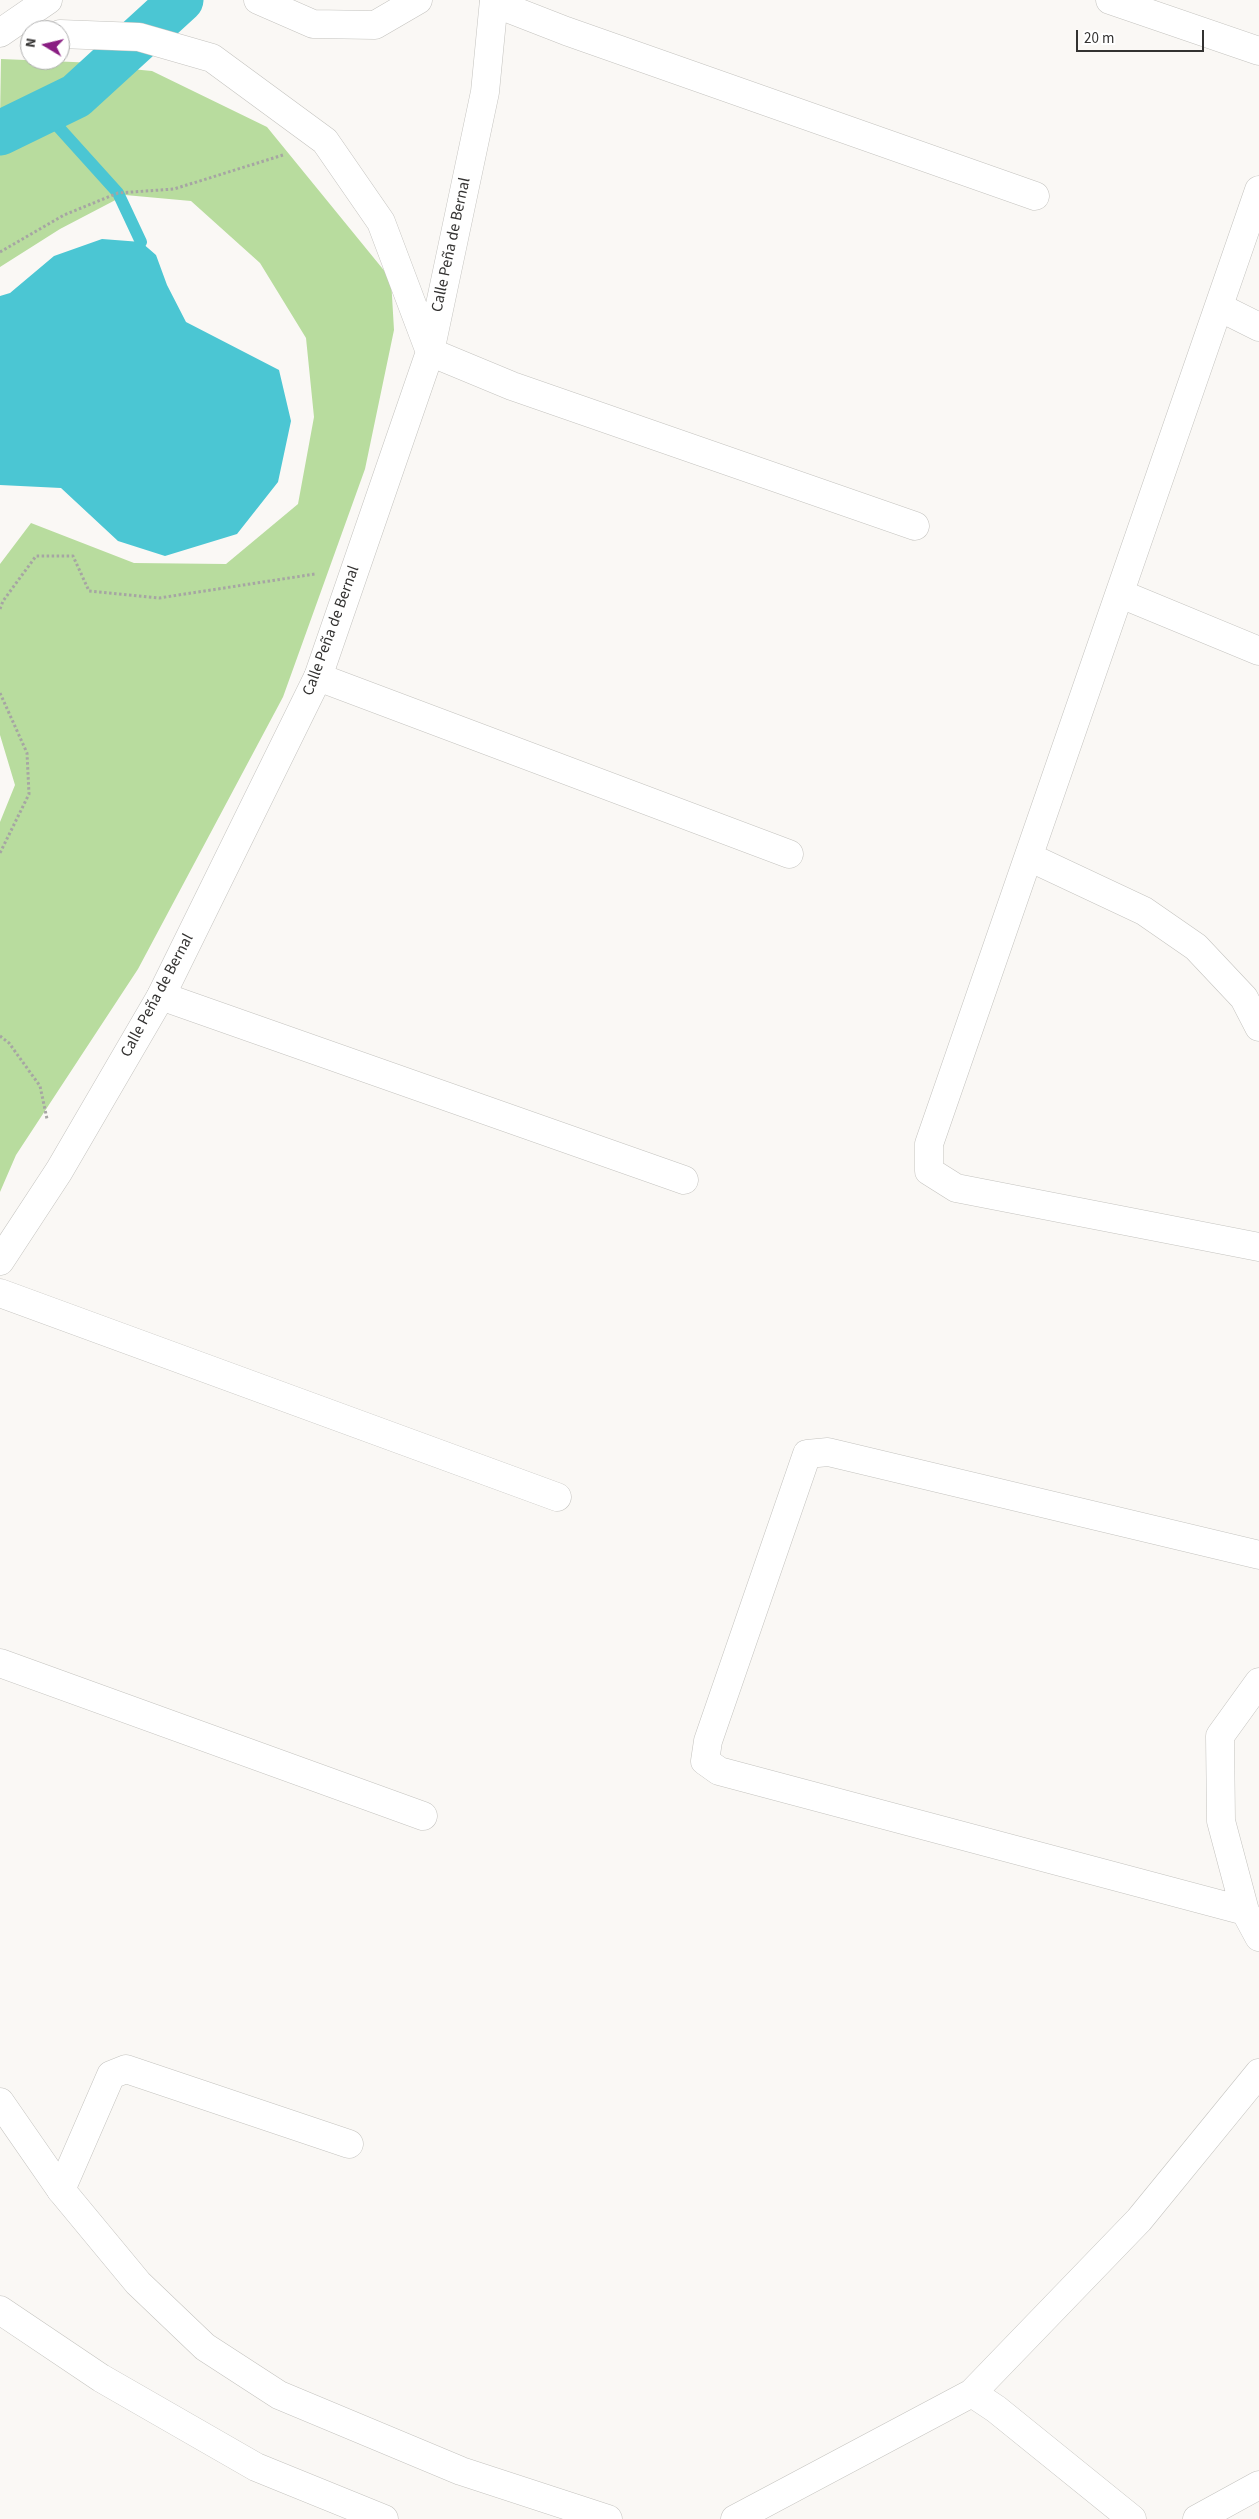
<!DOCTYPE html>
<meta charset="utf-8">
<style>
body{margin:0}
#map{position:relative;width:1259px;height:2519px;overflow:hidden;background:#faf8f5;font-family:"Source Sans 3",sans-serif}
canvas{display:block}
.north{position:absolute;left:20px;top:20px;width:50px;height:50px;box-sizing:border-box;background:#fff;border:1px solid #adadad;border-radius:50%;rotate:279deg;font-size:14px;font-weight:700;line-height:20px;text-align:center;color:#333231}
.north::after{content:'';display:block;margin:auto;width:18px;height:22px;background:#891d82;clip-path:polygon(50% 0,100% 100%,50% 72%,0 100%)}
.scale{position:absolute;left:1076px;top:30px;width:128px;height:22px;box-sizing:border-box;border:2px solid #333231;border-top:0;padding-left:6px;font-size:15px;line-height:18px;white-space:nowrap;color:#333231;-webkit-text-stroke:4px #fff;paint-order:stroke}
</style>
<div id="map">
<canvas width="1259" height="2519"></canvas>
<div class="north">N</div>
<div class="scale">20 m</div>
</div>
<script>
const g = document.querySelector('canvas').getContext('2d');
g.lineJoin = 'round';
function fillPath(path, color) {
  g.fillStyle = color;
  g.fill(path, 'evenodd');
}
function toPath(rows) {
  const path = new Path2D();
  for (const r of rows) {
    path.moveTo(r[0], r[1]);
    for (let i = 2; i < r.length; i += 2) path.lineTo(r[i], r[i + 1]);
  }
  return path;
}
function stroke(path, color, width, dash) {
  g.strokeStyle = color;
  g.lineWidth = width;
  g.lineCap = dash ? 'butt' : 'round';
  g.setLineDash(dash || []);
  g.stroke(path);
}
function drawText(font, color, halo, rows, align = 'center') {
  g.font = font + ' "Source Sans 3",sans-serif';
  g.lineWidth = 4.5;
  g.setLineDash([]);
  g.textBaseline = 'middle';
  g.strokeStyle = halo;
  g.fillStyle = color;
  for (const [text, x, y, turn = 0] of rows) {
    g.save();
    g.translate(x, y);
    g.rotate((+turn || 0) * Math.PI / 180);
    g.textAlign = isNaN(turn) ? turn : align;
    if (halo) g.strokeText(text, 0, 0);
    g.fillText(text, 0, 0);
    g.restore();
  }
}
fillPath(toPath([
 [1,59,97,63,72,86,0,120],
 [121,68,152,71,267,127,391,279,394,330,365,469,283,697,138,969,16,1155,0,1192,0,822,15,785,0,735,0,564,31,523,134,563,226,564,298,504,314,417,306,338,260,263,191,201,125,195,60,229,0,267,0,152,82,104]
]), '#b8dc9e');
fillPath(toPath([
 [102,239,141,242,156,255,167,285,186,322,279,370,291,421,278,482,237,534,165,556,118,541,61,488,0,485,0,296,10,293,54,256]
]), '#4bc6d3');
stroke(toPath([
 [44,111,118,193,141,242]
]), '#4bc6d3', 12);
stroke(toPath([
 [0,133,76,96,181,0]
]), '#4bc6d3', 45);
const street = toPath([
 [258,0,313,24,375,25,418,0],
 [1110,0,1259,51],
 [494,3,566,31,1035,196],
 [1259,190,929,1144,929,1171,956,1188,1259,1247],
 [1219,307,1259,327],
 [430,352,512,386,915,526],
 [1121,594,1259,651],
 [318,677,789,854],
 [1029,857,1144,911,1196,947,1244,998,1259,1027],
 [161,996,684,1180],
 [0,1293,557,1497],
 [0,1663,423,1816],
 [1259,1682,1220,1736,1221,1821,1245,1911,1259,1937],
 [1245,1911,719,1771,705,1761,708,1741,807,1454,828,1452,1259,1555],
 [61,2190,111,2075,126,2069,349,2144],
 [972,2393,996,2409,1132,2519],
 [735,2519,972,2393,1139,2220,1259,2073],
 [1197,2519,1259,2485]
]);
const secondary = toPath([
 [0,33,48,0],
 [60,34,139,37,212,58,325,141,381,222,430,352],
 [0,1261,59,1171,161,996,318,677,430,352,485,92,494,0],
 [0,2102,61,2190,138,2283,205,2347,279,2395,461,2471,608,2519],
 [0,2310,101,2378,256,2467,384,2519]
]);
stroke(street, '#c4c3bf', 29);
stroke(secondary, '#c4c3bf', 29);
stroke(toPath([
 [0,252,64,215,118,193,174,189,283,155],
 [0,609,3,601,36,556,73,556,89,591,159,598,315,574],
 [0,693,27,753,29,794,0,853],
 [0,1036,9,1043,40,1086,47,1119]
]), '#a6a5a3', 3, [2.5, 2.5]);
stroke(street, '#fff', 28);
stroke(secondary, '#fff', 28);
drawText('16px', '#333231', '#fff', [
 ["Calle Peña de Bernal",452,245,-78],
 ["Calle Peña de Bernal",332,631,-70],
 ["Calle Peña de Bernal",158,996,-62]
]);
</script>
